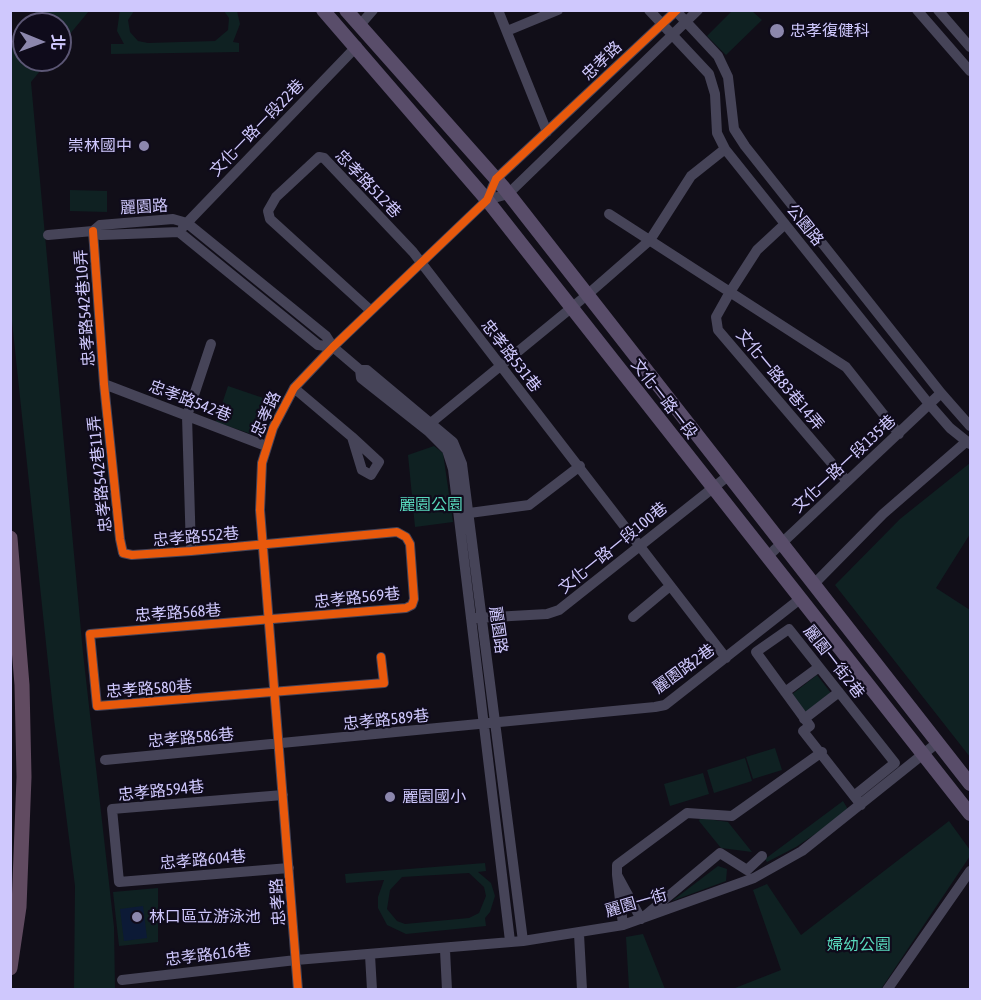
<!DOCTYPE html>
<meta charset="utf-8">
<style>
body{margin:0}
#map{position:relative;width:981px;height:1000px;overflow:hidden;background:#110e18;font-family:"Asap Condensed","Noto Sans TC",sans-serif}
canvas{display:block}
.frame{position:absolute;inset:0;border:12px solid #cfc8fd;pointer-events:none}
.north{position:absolute;left:12px;top:12px;width:60px;height:60px;box-sizing:border-box;background:#0f0b1b;border:2px solid #5c5775;border-radius:50%;rotate:91deg;font-size:16px;font-weight:700;line-height:24px;text-align:center;color:#cfc8fd}
.north::after{content:'';display:block;margin:auto;width:21px;height:27px;background:#8c87ad;clip-path:polygon(50% 0,100% 100%,50% 72%,0 100%)}
</style>
<div id="map">
<canvas width="981" height="1000"></canvas>
<div class="frame"></div>
<div class="north">北</div>
</div>
<script>
const g = document.querySelector('canvas').getContext('2d');
g.lineJoin = 'round';
function fillPath(path, color) {
  g.fillStyle = color;
  g.fill(path, 'evenodd');
}
function toPath(rows) {
  const path = new Path2D();
  for (const r of rows) {
    path.moveTo(r[0], r[1]);
    for (let i = 2; i < r.length; i += 2) path.lineTo(r[i], r[i + 1]);
  }
  return path;
}
function stroke(path, color, width, dash) {
  g.strokeStyle = color;
  g.lineWidth = width;
  g.lineCap = dash ? 'butt' : 'round';
  g.setLineDash(dash || []);
  g.stroke(path);
}
function drawText(font, color, halo, rows, align = 'center') {
  g.font = font + ' "Asap Condensed","Noto Sans TC",sans-serif';
  g.lineWidth = 4.5;
  g.setLineDash([]);
  g.textBaseline = 'middle';
  g.strokeStyle = halo;
  g.fillStyle = color;
  for (const [text, x, y, turn = 0] of rows) {
    g.save();
    g.translate(x, y);
    g.rotate((+turn || 0) * Math.PI / 180);
    g.textAlign = isNaN(turn) ? turn : align;
    if (halo) g.strokeText(text, 0, 0);
    g.fillText(text, 0, 0);
    g.restore();
  }
}
fillPath(toPath([
 [37,10,89,10,89,11,60,46,60,24,27,24],
 [120,10,134,11,128,20,130,32,138,41,148,43,215,41,228,30,229,18,224,11,237,11,240,24,233,42,239,43,239,52,111,54,111,44,124,44,117,31],
 [733,10,752,11,762,20,726,55,707,36],
 [24,28,24,60,49,60,31,82,83,653,114,927,115,989,74,989,75,886,54,719,11,312,10,46],
 [70,190,107,191,107,212,70,211],
 [228,386,275,402,261,433,254,435,216,422],
 [434,446,443,453,453,522,415,527,408,455],
 [970,463,970,534,936,588,970,610,970,757,835,585,900,519],
 [817,675,831,693,805,713,791,695],
 [775,748,782,770,753,779,746,757],
 [745,758,752,781,714,793,707,770],
 [703,773,709,794,670,806,664,784],
 [843,801,849,811,796,847,767,862,765,859],
 [700,818,728,822,752,852,721,848,699,821],
 [949,821,970,850,970,856,881,989,730,990,781,970,753,890,767,884,801,935],
 [485,863,486,871,478,872,491,883,495,896,490,912,485,918,486,926,406,934,387,925,378,908,378,897,384,880,346,883,345,874],
 [469,873,484,887,486,896,479,913,469,918,405,924,397,921,387,909,390,890,402,877],
 [718,866,727,869,726,881,672,901],
 [158,888,158,942,119,946,113,892],
 [643,934,665,989,629,989,626,937]
]), '#0f2122');
fillPath(toPath([
 [143,906,147,938,124,941,120,909]
]), '#0c1a36');
stroke(toPath([
 [498,10,547,132],
 [649,10,709,74,715,94,717,133,725,149,929,404,950,428,970,444],
 [675,10,718,56,728,77,734,129,745,146,941,393,970,426],
 [917,10,970,71],
 [938,10,970,47],
 [360,25,373,10],
 [507,31,558,10],
 [487,200,508,194,698,10],
 [609,214,846,367,899,434],
 [785,224,757,250,730,292,716,317,718,330,846,480],
 [183,227,357,46],
 [93,231,104,384,120,539,123,553,132,555,191,551,397,532,406,537,410,544,414,599,412,605,406,608,90,634,97,706,384,683,381,657],
 [93,231,100,225,173,219,187,223,326,336,333,347,360,370,367,370,453,442,462,464,523,941],
 [48,235,93,231,101,235,179,232,318,345,333,347],
 [370,310,270,219,268,211,276,197,319,157,324,158,413,252,726,658],
 [360,370,361,378,428,431,447,450,453,469,510,941],
 [104,384,266,446],
 [294,388,352,437,379,462,371,475,362,470,352,437],
 [432,422,587,295,650,240,691,176,725,149],
 [462,514,529,505,580,466],
 [191,551,187,416,211,344],
 [767,557,941,393],
 [813,585,883,514,967,441],
 [633,617,670,586],
 [476,618,547,614,559,610,728,476],
 [785,692,819,667],
 [804,719,839,692],
 [105,760,655,707,665,705,800,599],
 [283,795,112,809,119,882,289,868],
 [854,796,895,763,789,629,756,652,810,726,803,731,861,805],
 [617,875,617,865,687,813,732,816,822,752],
 [623,925,617,875,641,919,720,853,747,870,762,856],
 [579,934,582,990],
 [445,950,447,990],
 [370,955,372,990],
 [122,980,296,960,523,941,623,925,754,878,802,851,937,743],
 [298,990,260,510,262,463,273,428,294,388,333,347,487,200,496,179,677,10],
 [887,990,970,871]
]), '#464458', 10);
stroke(toPath([
 [323,10,487,200,970,814],
 [346,10,504,188,970,784]
]), '#594d6a', 14);
stroke(toPath([
 [10,538,22,685,24,777,19,907,10,968]
]), '#614b61', 15);
stroke(toPath([
 [93,231,104,384,120,539,123,553,132,555,191,551,397,532,406,537,410,544,414,599,412,605,406,608,90,634,97,706,384,683,381,657],
 [298,990,260,510,262,463,273,428,294,388,333,347,487,200,496,179,677,10]
]), '#e8590c', 8);
for (const [x, y, r, color] of [
 [777,31,8,"#8c87ad"],
 [144,146,6,"#8c87ad"],
 [390,797,6,"#8c87ad"],
 [137,917,6,"#8c87ad"]
]) {
  const dot = new Path2D();
  dot.arc(x, y, r, 0, 2 * Math.PI);
  g.fillStyle = color;
  g.fill(dot);
  stroke(dot, '#0f0b1b', 2);
}
drawText('16px', '#cfc8fd', '#0f0b1b', [
 ["忠孝復健科",790,31],
 ["崇林國中",132,146,"right"],
 ["麗園國小",402,797],
 ["林口區立游泳池",149,917]
], 'left');
drawText('16px', '#cfc8fd', '#0f0b1b', [
 ["忠孝路",602,61,-44],
 ["文化一路一段22巷",257,128,-46],
 ["忠孝路512巷",368,184,46],
 ["麗園路",144,207,-3],
 ["公園路",805,225,51],
 ["忠孝路542巷10弄",85,308,-94],
 ["忠孝路531巷",511,356,52],
 ["文化一路83巷14弄",780,380,50],
 ["文化一路一段",664,399,52],
 ["忠孝路542巷",190,401,21],
 ["忠孝路",266,414,-65],
 ["文化一路一段135巷",844,464,-43],
 ["忠孝路542巷11弄",100,474,-96],
 ["忠孝路552巷",196,537,-5],
 ["文化一路一段100巷",613,548,-39],
 ["忠孝路569巷",357,598,-6],
 ["忠孝路568巷",178,613,-4],
 ["麗園路",498,630,82],
 ["麗園一街2巷",834,662,52],
 ["麗園路2巷",684,669,-36],
 ["忠孝路580巷",149,689,-4],
 ["忠孝路589巷",386,720,-6],
 ["忠孝路586巷",191,738,-5],
 ["忠孝路594巷",161,791,-6],
 ["忠孝路604巷",203,860,-5],
 ["忠孝路",278,902,-94],
 ["麗園一街",636,903,-16],
 ["忠孝路616巷",208,955,-7]
]);
drawText('16px', '#58d8bc', '#0f0b1b', [
 ["麗園公園",431,505],
 ["婦幼公園",859,945]
]);
</script>
